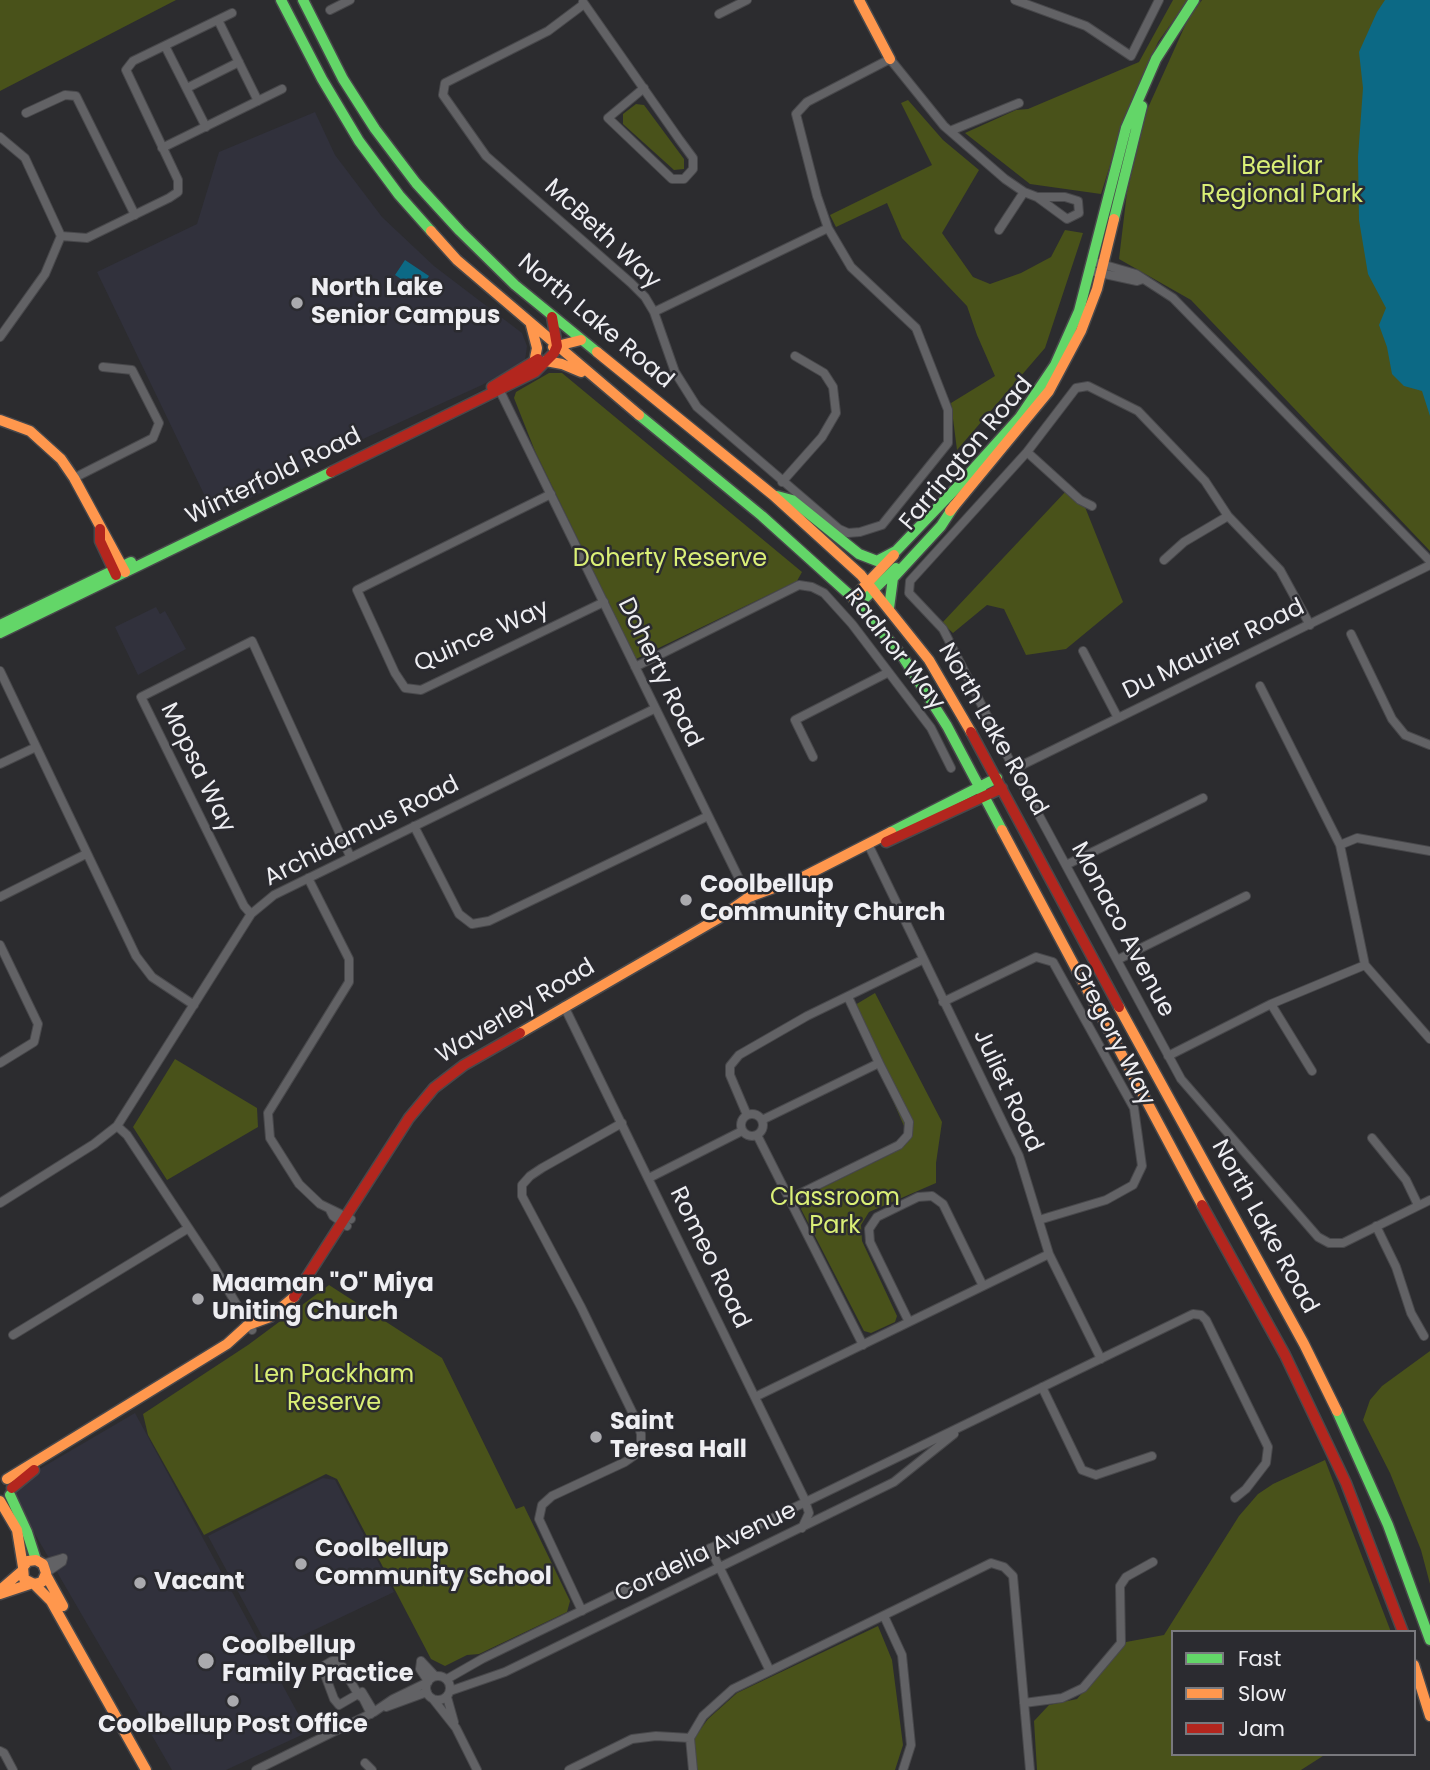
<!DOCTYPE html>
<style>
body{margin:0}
#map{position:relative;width:1430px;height:1770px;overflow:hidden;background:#2c2c2f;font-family:Poppins,sans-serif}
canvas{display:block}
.legend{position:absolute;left:1171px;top:1630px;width:245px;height:126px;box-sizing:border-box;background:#2b2b30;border:2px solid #79797e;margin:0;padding:9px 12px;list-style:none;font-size:21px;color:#eeeef2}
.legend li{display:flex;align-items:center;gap:14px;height:35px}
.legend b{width:35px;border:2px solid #79797e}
</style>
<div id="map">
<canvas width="1430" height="1770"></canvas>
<ul class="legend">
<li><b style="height:9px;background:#63d668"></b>Fast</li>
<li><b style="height:9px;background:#ff974d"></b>Slow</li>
<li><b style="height:9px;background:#b3261e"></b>Jam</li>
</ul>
</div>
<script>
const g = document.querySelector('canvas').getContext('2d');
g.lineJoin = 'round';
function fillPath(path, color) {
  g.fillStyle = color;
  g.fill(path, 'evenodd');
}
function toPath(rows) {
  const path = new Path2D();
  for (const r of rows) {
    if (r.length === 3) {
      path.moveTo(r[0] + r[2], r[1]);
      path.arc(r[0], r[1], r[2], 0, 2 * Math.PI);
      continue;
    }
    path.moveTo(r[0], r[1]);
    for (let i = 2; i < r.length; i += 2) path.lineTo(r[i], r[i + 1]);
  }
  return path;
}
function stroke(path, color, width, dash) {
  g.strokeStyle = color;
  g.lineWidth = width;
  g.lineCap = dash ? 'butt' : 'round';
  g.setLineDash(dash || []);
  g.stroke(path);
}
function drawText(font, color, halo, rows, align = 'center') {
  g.font = font + ' Poppins,sans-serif';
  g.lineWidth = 5;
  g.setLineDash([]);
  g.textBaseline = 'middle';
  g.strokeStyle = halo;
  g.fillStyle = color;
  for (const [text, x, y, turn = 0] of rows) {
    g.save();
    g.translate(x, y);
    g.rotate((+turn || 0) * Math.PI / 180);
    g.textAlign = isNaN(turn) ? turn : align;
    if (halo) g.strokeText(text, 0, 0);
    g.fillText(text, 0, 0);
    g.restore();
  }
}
fillPath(toPath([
 [315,112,335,155,382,217,434,266,522,333,527,346,525,361,482,385,319,459,265,491,214,515,97,272,197,224,219,152],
 [156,607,160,614,165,611,186,649,138,675,115,627],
 [135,1413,308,1732,226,1770,172,1770,14,1498,19,1481],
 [323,1478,335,1480,394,1592,270,1651,208,1536]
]), '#31313c');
fillPath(toPath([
 [0,0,176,0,0,91],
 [1173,0,1188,0,1158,42,1125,117,1101,194,1030,184,965,133,1016,110,1028,109,1139,62],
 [1202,0,1430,0,1430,551,1191,300,1119,259,1127,192,1147,110,1188,19],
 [908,100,943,140,979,170,942,233,973,277,990,284,1021,273,1051,257,1065,230,1083,233,1045,348,957,450,951,403,995,376,977,335,967,306,902,238,887,203,836,227,830,215,932,165,901,103],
 [636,104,644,105,684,159,684,169,674,170,623,124,623,114],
 [549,373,562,373,802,572,797,581,636,659,535,451,514,398,516,392],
 [1067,490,1085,507,1123,602,1066,649,1026,655,1004,609,987,605,953,633,942,623],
 [875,993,942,1122,936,1163,936,1183,869,1212,861,1225,862,1241,897,1316,895,1322,871,1333,864,1331,801,1209,806,1196,893,1153,906,1142,904,1126,880,1071,855,1005],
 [175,1059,257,1108,258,1127,167,1180,133,1127],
 [329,1285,442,1358,516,1509,524,1506,570,1601,567,1612,479,1654,467,1655,445,1666,431,1659,337,1479,326,1474,204,1535,148,1435,143,1414,248,1345],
 [1430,1351,1430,1584,1421,1550,1390,1473,1363,1420,1370,1400,1382,1386],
 [1325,1460,1391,1632,1173,1632,1173,1754,1326,1754,1301,1770,1037,1770,1034,1721,1049,1705,1077,1699,1126,1642,1164,1635,1239,1516,1258,1494,1273,1484],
 [878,1626,892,1660,903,1745,895,1770,697,1770,694,1738,708,1719,737,1693]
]), '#49521a');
fillPath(toPath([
 [1385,0,1430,0,1430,416,1422,391,1404,386,1392,374,1387,347,1379,325,1386,308,1368,274,1359,220,1358,157,1363,88,1359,52,1377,12],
 [405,260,429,276,419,291,395,275]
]), '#0c6985');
const street = toPath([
 [1015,0,1086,26,1131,56,1159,0],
 [583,2,679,139,693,158,693,169,684,179,672,179,608,118,644,88],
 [584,4,548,31,445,83,443,95,486,156,631,283,645,297,654,312,828,228,817,196,796,114,807,102,890,59,944,126,1005,179,1024,192,1037,197,1067,219,1079,213,1078,201,1065,197,1037,197],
 [330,10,350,0],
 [719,14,747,0],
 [218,20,258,101],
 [165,46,206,127],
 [187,88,239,62],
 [26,113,65,95,76,96,135,215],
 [950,131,1019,103],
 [0,137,25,158,61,236,45,274,0,337],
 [162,148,282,89],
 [999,230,1024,192],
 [61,236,87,238,169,198,178,192,178,180,126,70,133,61,232,13],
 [1098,263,1136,274,1173,298,1430,561],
 [1091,271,1137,281,1143,279],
 [654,312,675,372,697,407,839,529,848,533,860,532,882,525,948,443,948,410,916,328,851,267,828,228],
 [498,387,751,903],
 [1027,452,1080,500,1092,506],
 [74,478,153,438,159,423,132,370,103,367],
 [782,482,822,437,836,413,833,387,824,373,795,356],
 [551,494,357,590,395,673,405,688,421,690,604,602],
 [1164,560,1184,542,1228,516],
 [1310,625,1280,570,1228,516,1205,481,1138,411,1088,386,1076,388,1027,452,910,581,909,593,943,629,1014,769,1181,1079,1318,1237,1329,1243,1343,1243,1430,1200],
 [1351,634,1392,719,1405,735,1430,745],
 [1083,651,1118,718],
 [635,667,799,585,812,587,824,593,852,624,931,728,951,768],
 [0,671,136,956,152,977,194,1005],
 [1260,686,1340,845,1365,965,1430,1039],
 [813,757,795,720,887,673],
 [0,764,36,747],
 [1014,769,1430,565],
 [414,826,459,914,472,924,489,921,708,816],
 [868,844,1019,1156,1049,1254,1101,1359],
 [1340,845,1357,838,1430,851],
 [1066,865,1203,798],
 [308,878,349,959,349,982,268,1113,270,1138,299,1184,320,1204,351,1219],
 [0,897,86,854],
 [251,914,244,906,141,697,252,641,350,856],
 [0,945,38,1024,34,1042,0,1063],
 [1117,960,1246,896],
 [943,1002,1036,957,1053,962,1134,1108,1142,1166,1133,1185,1106,1200,1039,1220],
 [1271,1004,1312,1071],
 [564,1006,804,1498,809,1513,802,1528],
 [1168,1056,1271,1004,1365,965],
 [752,1125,11],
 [747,1115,730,1075,730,1066,739,1055,807,1016,922,960],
 [762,1120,879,1063,848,997],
 [117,1126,127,1135,213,1265,252,1330],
 [757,1135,863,1345],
 [1372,1138,1406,1180,1418,1205],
 [649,1178,742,1131],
 [789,1199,899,1145,908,1135,909,1122,879,1063],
 [0,1203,94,1144,117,1126,251,914,274,895,654,709],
 [330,1210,333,1216,347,1226],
 [1376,1226,1396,1267,1411,1313,1424,1336],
 [909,1322,870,1242,869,1229,877,1217,918,1197,932,1196,943,1204,983,1286],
 [13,1335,187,1229],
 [1042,1387,1082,1470,1096,1475,1152,1456],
 [755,1397,1049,1254],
 [710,1548,770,1671],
 [43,1564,63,1558],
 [46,1573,62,1562,63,1558],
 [582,1611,539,1519,542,1505,552,1496,625,1462,635,1455,641,1445,641,1434,638,1424,581,1307,522,1196,522,1185,530,1176,542,1168,622,1123],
 [884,1616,902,1655,911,1745,903,1770],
 [421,1661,420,1669,428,1681],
 [421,1661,435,1676],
 [438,1688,12],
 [447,1679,482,1659,1193,1314,1201,1315,1206,1320,1268,1447,1266,1463,1246,1489,1235,1498],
 [450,1691,505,1672,894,1482,954,1434],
 [447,1697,454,1722],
 [433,1699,456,1728,477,1770],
 [1024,1703,1062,1698,1083,1688,1121,1643,1120,1586,1126,1577,1153,1562],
 [386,1707,427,1692],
 [371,1714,363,1698,360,1696,358,1694,349,1679,342,1666,337,1661,332,1661,322,1667,334,1699,339,1705,358,1694,362,1692,374,1712],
 [0,1751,4,1753,13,1770],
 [365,1763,372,1770],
 [256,1770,374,1712,393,1699,428,1682],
 [569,1770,632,1739,656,1736,690,1738],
 [693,1770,690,1738,703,1716,733,1689,991,1563,1004,1567,1013,1576,1030,1770]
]);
const fast = toPath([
 [281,0,322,79,359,141,399,195,431,231],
 [303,0,343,79,375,129,416,183,460,231,515,285,597,352],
 [1114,219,1142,106],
 [639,415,762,516,853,598,903,657,947,726,1002,830],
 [957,487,1020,417,1055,365,1079,311,1126,128,1156,59,1194,0],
 [777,496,792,500,859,554,877,561,896,551,963,481],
 [859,604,896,568],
 [889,608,893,578,941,526,954,506],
 [0,625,131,562],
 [0,633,331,472],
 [891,832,997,778],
 [1337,1411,1388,1525,1430,1640],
 [10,1495,27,1532,36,1560]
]);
const slow = toPath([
 [859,0,890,59],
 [431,231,457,260,639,415],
 [531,325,537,348,534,363],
 [553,347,581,340],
 [597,352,773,495,861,575,929,660,971,732],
 [546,361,562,364,581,372],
 [0,420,30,431,61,459,74,478,125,572],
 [950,511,1049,391,1081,331,1097,289,1114,219],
 [853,598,894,555],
 [1002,830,1202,1205],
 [1119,1007,1304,1344,1337,1411],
 [520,1033,719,918,749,897,801,878,891,832],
 [7,1479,227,1344,248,1325,270,1317,294,1297],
 [0,1501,17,1530,23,1567],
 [46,1575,63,1606],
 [34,1584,42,1582,46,1573,43,1564,36,1560,28,1561,23,1567,24,1579,34,1584,51,1601,146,1770],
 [0,1590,22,1571],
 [0,1594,30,1584],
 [1414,1665,1430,1716]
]);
const jam = toPath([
 [492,387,538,359],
 [331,472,535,372,554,353,557,346,552,317],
 [100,529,100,541,116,575],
 [971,732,1119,1007],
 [886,842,1002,788],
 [1202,1205,1285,1355,1346,1483,1403,1632],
 [294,1297,409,1118,434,1088,464,1065,520,1033],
 [12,1488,34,1470]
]);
stroke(street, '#48484b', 10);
stroke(fast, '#48484b', 13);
stroke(slow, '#48484b', 13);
stroke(jam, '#48484b', 13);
stroke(street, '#626265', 8);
stroke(fast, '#63d668', 10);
stroke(slow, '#ff974d', 10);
stroke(jam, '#b3261e', 10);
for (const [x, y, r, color] of [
 [297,303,7,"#aaaaae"],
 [686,900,7,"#aaaaae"],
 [198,1299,7,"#aaaaae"],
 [596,1437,7,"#aaaaae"],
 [301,1564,7,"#aaaaae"],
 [140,1583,7,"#aaaaae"],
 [206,1661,9,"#aaaaae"],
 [233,1701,7,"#aaaaae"]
]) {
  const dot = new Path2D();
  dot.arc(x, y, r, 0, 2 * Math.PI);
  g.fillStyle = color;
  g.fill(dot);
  stroke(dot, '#2b2b30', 2.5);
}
drawText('24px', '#daef76', '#2b2b30', [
 ["Beeliar",1282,168],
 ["Regional Park",1282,196],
 ["Doherty Reserve",670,560],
 ["Classroom",835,1199],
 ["Park",835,1227],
 ["Len Packham",334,1376],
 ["Reserve",334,1404]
]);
drawText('24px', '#eeeef2', '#2b2b30', [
 ["McBeth Way",602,235,43],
 ["North Lake Road",595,322,40],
 ["Farrington Road",967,454,-50],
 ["Winterfold Road",274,477,-26],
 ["Quince Way",482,637,-24],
 ["Radnor Way",894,650,52],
 ["Du Maurier Road",1214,650,-26],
 ["Doherty Road",659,673,64],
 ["North Lake Road",992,730,60],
 ["Mopsa Way",197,768,64],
 ["Archidamus Road",362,832,-27],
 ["Monaco Avenue",1122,930,62],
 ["Waverley Road",516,1012,-31],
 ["Gregory Way",1112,1035,63],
 ["Juliet Road",1007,1091,65],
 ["North Lake Road",1264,1227,61],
 ["Romeo Road",709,1258,64],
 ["Cordelia Avenue",706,1553,-26]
]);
drawText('bold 24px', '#eeeef2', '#2b2b30', [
 ["North Lake",311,289],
 ["Senior Campus",311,317],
 ["Coolbellup",700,886],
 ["Community Church",700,914],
 ["Maaman \"O\" Miya",212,1285],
 ["Uniting Church",212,1313],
 ["Saint",610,1423],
 ["Teresa Hall",610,1451],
 ["Coolbellup",315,1550],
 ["Community School",315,1578],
 ["Vacant",154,1583],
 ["Coolbellup",222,1647],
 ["Family Practice",222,1675],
 ["Coolbellup Post Office",233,1726,"center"]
], 'left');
</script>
